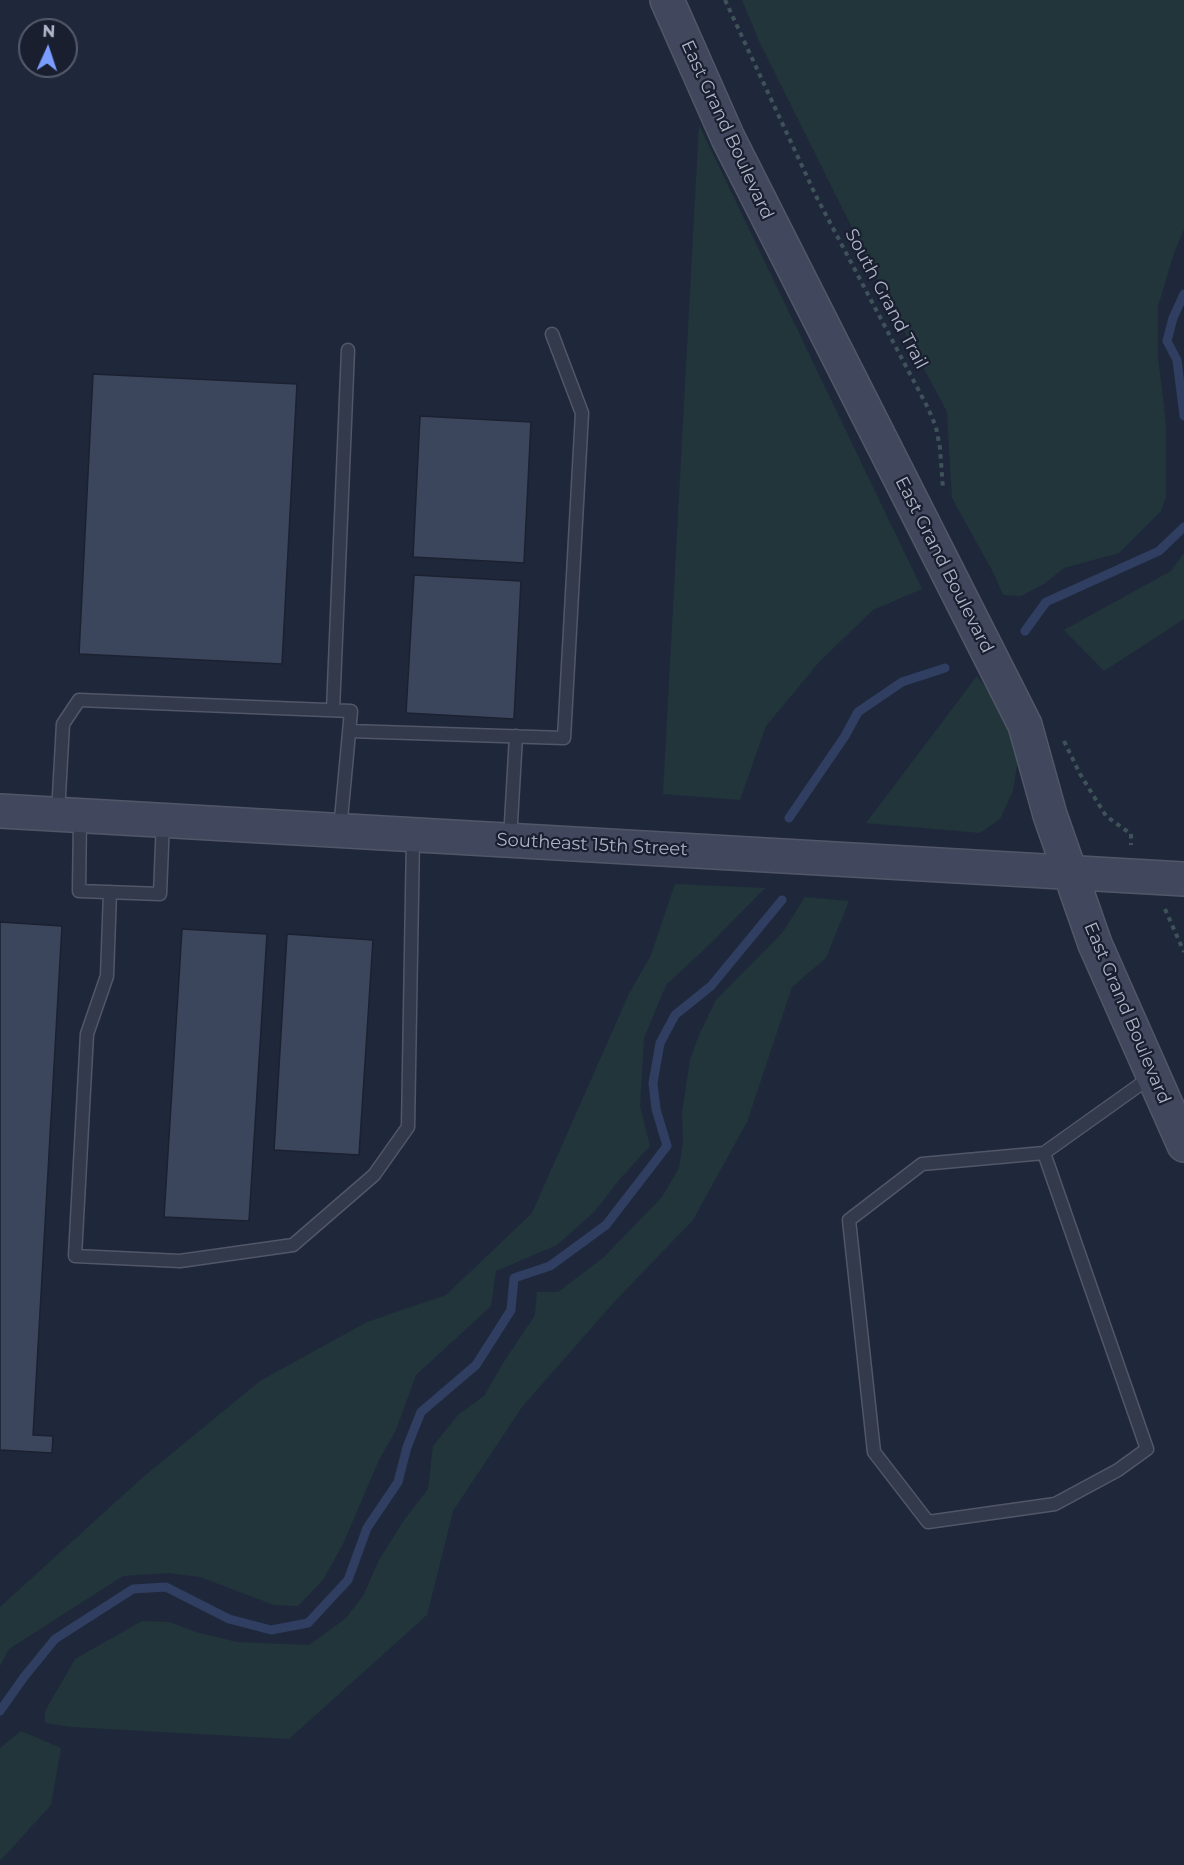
<!DOCTYPE html>
<style>
body{margin:0}
#map{position:relative;width:1184px;height:1865px;overflow:hidden;background:#1f283a;font-family:Montserrat,sans-serif}
canvas{display:block}
.north{position:absolute;left:18px;top:18px;width:60px;height:60px;box-sizing:border-box;background:#191f2f;border:2px solid #555b6c;border-radius:50%;rotate:3deg;font-size:16px;font-weight:700;line-height:24px;text-align:center;color:#aeb4c7}
.north::after{content:'';display:block;margin:auto;width:21px;height:27px;background:#7b9dff;clip-path:polygon(50% 0,100% 100%,50% 72%,0 100%)}
</style>
<div id="map">
<canvas width="1184" height="1865"></canvas>
<div class="north">N</div>
</div>
<script>
const g = document.querySelector('canvas').getContext('2d');
g.lineJoin = 'round';
function fillPath(path, color) {
  g.fillStyle = color;
  g.fill(path, 'evenodd');
}
function toPath(rows) {
  const path = new Path2D();
  for (const r of rows) {
    path.moveTo(r[0], r[1]);
    for (let i = 2; i < r.length; i += 2) path.lineTo(r[i], r[i + 1]);
  }
  return path;
}
function stroke(path, color, width, dash) {
  g.strokeStyle = color;
  g.lineWidth = width;
  g.lineCap = dash ? 'butt' : 'round';
  g.setLineDash(dash || []);
  g.stroke(path);
}
function drawText(font, color, halo, rows, align = 'center') {
  g.font = font + ' Montserrat,sans-serif';
  g.lineWidth = 4.5;
  g.setLineDash([]);
  g.textBaseline = 'middle';
  g.strokeStyle = halo;
  g.fillStyle = color;
  for (const [text, x, y, turn = 0] of rows) {
    g.save();
    g.translate(x, y);
    g.rotate((+turn || 0) * Math.PI / 180);
    g.textAlign = isNaN(turn) ? turn : align;
    if (halo) g.strokeText(text, 0, 0);
    g.fillText(text, 0, 0);
    g.restore();
  }
}
fillPath(toPath([
 [742,0,1184,0,1184,229,1174,253,1158,306,1158,357,1166,424,1166,496,1161,511,1119,553,1064,568,1044,584,1021,596,1003,595,994,574,952,498,947,412,893,310,759,41],
 [699,125,922,589,873,610,820,661,766,726,740,800,663,794],
 [1184,553,1184,619,1104,671,1064,630,1171,571],
 [977,676,994,698,1019,753,1013,791,1000,819,980,833,866,823],
 [675,884,765,888,712,942,666,985,644,1038,640,1106,650,1146,619,1180,595,1211,557,1245,496,1271,491,1306,416,1375,396,1430,379,1460,343,1544,323,1580,298,1606,274,1605,200,1577,168,1573,123,1576,9,1649,0,1666,0,1607,142,1478,260,1381,367,1322,446,1295,532,1213,629,994,651,955],
 [805,897,849,901,826,958,792,987,747,1122,693,1220,616,1300,522,1407,453,1511,427,1615,289,1739,72,1727,45,1723,45,1711,75,1659,142,1621,169,1622,196,1632,237,1642,309,1645,345,1619,363,1596,379,1560,404,1520,428,1489,433,1446,458,1415,484,1396,505,1360,535,1315,537,1292,558,1292,603,1258,662,1197,679,1168,683,1143,682,1112,690,1060,699,1035,716,1000,783,932],
 [21,1731,61,1748,51,1805,0,1861,0,1748]
]), '#21353b');
stroke(toPath([
 [1184,294,1173,318,1167,341,1177,360,1184,416],
 [1025,631,1046,602,1159,551,1184,527],
 [789,818,845,736,858,712,902,682,945,668],
 [0,1711,24,1677,55,1639,133,1589,166,1587,229,1619,271,1630,308,1623,348,1580,367,1528,398,1482,407,1447,421,1412,476,1365,511,1310,514,1278,550,1266,606,1225,667,1146,656,1109,653,1083,660,1043,675,1015,711,986,782,900]
]), '#303e61', 9);
const building = toPath([
 [93,374,297,384,282,664,79,654,93,374],
 [420,416,531,422,524,563,413,557,420,416],
 [414,575,521,581,514,719,406,713,414,575],
 [0,922,62,926,33,1435,53,1436,52,1453,0,1450,0,922],
 [182,929,267,934,249,1221,164,1217,182,929],
 [287,934,373,940,359,1155,274,1150,287,934]
]);
fillPath(building, '#3b455b');
stroke(building, '#1b2131', 1.5);
const lane = toPath([
 [333,710,348,350],
 [349,731,564,738,582,413,552,334],
 [58,813,63,724,79,700,351,711,340,830],
 [80,817,79,891,160,894,163,821],
 [510,840,516,736],
 [110,892,107,976,87,1034,75,1256,180,1261,293,1245,374,1175,408,1127,413,837],
 [1044,1153,922,1164,849,1220,874,1452,928,1522,1055,1504,1118,1470,1147,1449,1044,1153,1152,1076]
]);
const secondary = toPath([
 [667,0,728,138,1025,725,1050,815,1095,944,1184,1145],
 [0,811,1184,879]
]);
stroke(lane, '#515768', 15);
stroke(secondary, '#515768', 36);
stroke(toPath([
 [725,0,816,196,928,408,936,427,940,448,943,489],
 [1064,741,1080,774,1106,816,1131,834,1131,845],
 [1165,909,1184,952]
]), '#3f5259', 4, [4.5, 4.5]);
stroke(lane, '#333a4b', 12);
stroke(secondary, '#41485e', 33);
drawText('18px', '#aeb4c7', '#191f2f', [
 ["East Grand Boulevard",727,130,65],
 ["South Grand Trail",886,299,62],
 ["East Grand Boulevard",944,565,63],
 ["Southeast 15th Street",592,845,3],
 ["East Grand Boulevard",1127,1013,67]
]);
</script>
